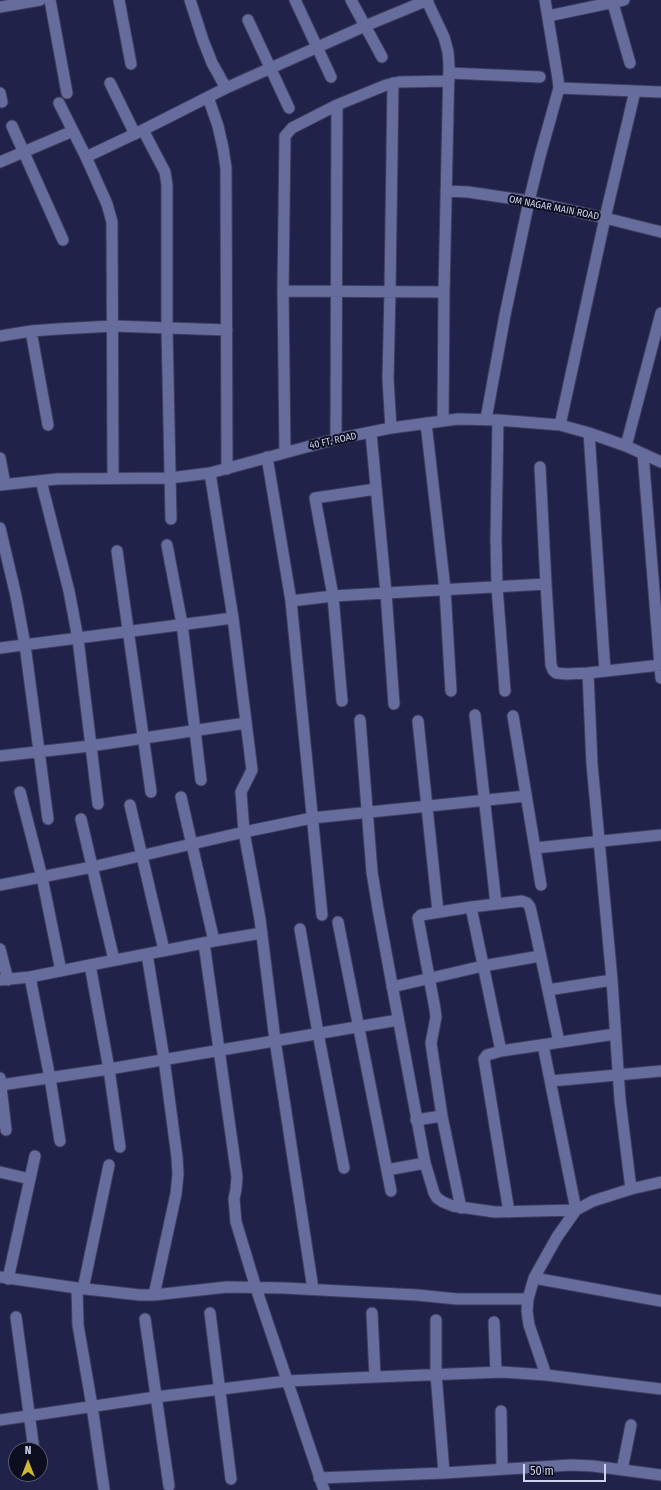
<!DOCTYPE html>
<style>
body{margin:0}
#map{position:relative;width:661px;height:1490px;overflow:hidden;background:#20224a;font-family:"Fira Sans Condensed",sans-serif}
canvas{display:block}
.north{position:absolute;left:8px;top:1442px;width:40px;height:40px;box-sizing:border-box;background:#0c0e20;border:1px solid #5a5c72;border-radius:50%;rotate:0deg;font-size:11px;font-weight:700;line-height:16px;text-align:center;color:#ced2ed}
.north::after{content:'';display:block;margin:auto;width:14px;height:18px;background:#d1b736;clip-path:polygon(50% 0,100% 100%,50% 72%,0 100%)}
.scale{position:absolute;left:523px;top:1464px;width:83px;height:18px;box-sizing:border-box;border:2px solid #ced2ed;border-top:0;padding-left:5px;font-size:12px;line-height:14px;white-space:nowrap;color:#ced2ed;-webkit-text-stroke:3px #0c0e20;paint-order:stroke}
</style>
<div id="map">
<canvas width="661" height="1490"></canvas>
<div class="north">N</div>
<div class="scale">50 m</div>
</div>
<script>
const g = document.querySelector('canvas').getContext('2d');
g.lineJoin = 'round';
function toPath(rows) {
  const path = new Path2D();
  for (const r of rows) {
    path.moveTo(r[0], r[1]);
    for (let i = 2; i < r.length; i += 2) path.lineTo(r[i], r[i + 1]);
  }
  return path;
}
function stroke(path, color, width, dash) {
  g.strokeStyle = color;
  g.lineWidth = width;
  g.lineCap = dash ? 'butt' : 'round';
  g.setLineDash(dash || []);
  g.stroke(path);
}
function drawText(font, color, halo, rows, align = 'center') {
  g.font = font + ' "Fira Sans Condensed",sans-serif';
  g.lineWidth = 4;
  g.setLineDash([]);
  g.textBaseline = 'middle';
  g.strokeStyle = halo;
  g.fillStyle = color;
  for (const [text, x, y, turn = 0] of rows) {
    g.save();
    g.translate(x, y);
    g.rotate((+turn || 0) * Math.PI / 180);
    g.textAlign = isNaN(turn) ? turn : align;
    if (halo) g.strokeText(text, 0, 0);
    g.fillText(text, 0, 0);
    g.restore();
  }
}
const minor = toPath([
 [50,0,67,93],
 [119,0,131,64],
 [190,0,203,40,212,63,226,88],
 [295,0,331,77],
 [351,0,382,57],
 [612,0,630,63],
 [427,1,444,37,448,52,449,65,444,292,443,420],
 [0,7,40,0],
 [548,16,624,0],
 [248,20,289,108],
 [449,73,540,77],
 [110,83,135,134],
 [559,88,661,92],
 [0,93,2,102],
 [208,97,218,126,223,148,226,168,227,469],
 [59,103,86,157,107,204,112,222,113,478],
 [12,126,63,240],
 [143,130,165,172,167,185,167,329,171,519],
 [86,157,143,130,226,88,365,26,428,0],
 [0,162,73,131],
 [446,191,468,192,529,201,605,218,661,232],
 [283,291,444,292],
 [31,331,48,425],
 [0,336,31,331,58,329,113,326,227,330],
 [486,419,505,315,529,201,540,156,559,88,558,79,545,0],
 [498,420,496,538,497,587,505,691],
 [426,423,445,589,451,691],
 [560,425,605,218,635,91],
 [391,428,388,379,390,291,393,83],
 [371,433,386,593,394,704],
 [589,433,605,671],
 [336,439,337,105],
 [626,446,661,313],
 [285,452,283,291,285,136,292,128,337,105,386,85,399,82,449,81],
 [643,454,661,678],
 [267,457,291,601,322,915],
 [0,458,5,484],
 [540,467,546,584,551,665,553,670,556,673,566,674,588,673,661,665],
 [210,473,233,618,252,770,241,792,244,832,260,919,275,1040,313,1289],
 [41,481,69,591,78,639,98,804],
 [0,485,57,479,170,478,210,473,336,439,391,428,458,419,498,420,560,425,589,433,626,446,661,462],
 [0,528,16,596,25,645,48,819],
 [167,545,182,624,201,780],
 [117,551,151,792],
 [291,601,333,596,546,584],
 [0,648,233,618],
 [588,673,592,764,612,980,620,1100,631,1189],
 [342,701,333,596,315,498,376,489],
 [475,715,496,904],
 [513,716,541,885],
 [360,720,372,872,378,909,425,1163,434,1193,437,1198,443,1202,453,1206,495,1212,576,1210,543,1045],
 [418,721,438,912],
 [0,756,90,746,246,723],
 [20,792,42,877,61,971],
 [181,797,214,941],
 [130,805,164,950],
 [81,819,114,960],
 [535,848,661,835],
 [0,885,92,867,244,832,312,818,526,796],
 [471,907,501,1051],
 [338,922,391,1191],
 [300,929,318,1033,344,1168],
 [204,943,237,1177,236,1189,234,1199,236,1222,256,1288,324,1490],
 [0,949,8,980],
 [147,954,164,1059,177,1157,178,1174,176,1194,154,1295],
 [30,977,50,1078,60,1141],
 [0,980,30,977,90,965],
 [392,987,483,966,540,956],
 [548,990,612,980],
 [0,1078,6,1130],
 [551,1081,661,1071],
 [1,1085,109,1069,398,1020],
 [416,1120,442,1116],
 [120,1147,109,1069,90,965,214,941,262,933],
 [387,1170,425,1163],
 [0,1172,30,1179],
 [461,1208,442,1116,432,1050,431,1043,436,1017,435,1009,418,918,421,915,471,907,522,901,527,903,530,907,535,929,559,1042],
 [509,1212,484,1059,487,1055,501,1051,615,1034],
 [0,1277,77,1288,140,1295,154,1295,227,1287,284,1288,417,1295,457,1299,528,1299],
 [534,1278,661,1301],
 [8,1279,35,1156],
 [77,1288,78,1325,92,1406,104,1489],
 [83,1289,109,1165],
 [210,1313,231,1479],
 [372,1313,375,1377],
 [16,1317,34,1450],
 [145,1319,169,1486],
 [436,1320,436,1374,444,1473],
 [494,1322,496,1372],
 [546,1375,529,1325,527,1311,528,1299,534,1278,557,1237,576,1210,593,1201,631,1189,661,1182],
 [501,1411,502,1469],
 [0,1420,156,1397,287,1381,375,1377,502,1372,546,1375,661,1389],
 [622,1470,631,1425],
 [319,1478,444,1473,571,1465,593,1466,661,1475]
]);
stroke(minor, '#3e3d60', 13);
stroke(minor, '#666c9b', 11);
drawText('10px', '#ced2ed', '#0c0e20', [
 ["OM NAGAR MAIN ROAD",554,208,11],
 ["40 FT. ROAD",333,441,-12]
]);
</script>
